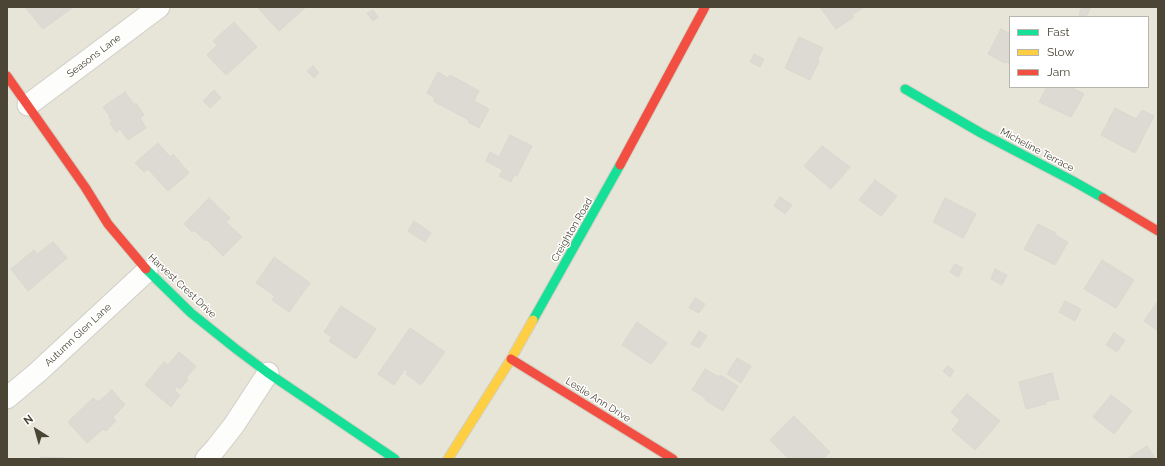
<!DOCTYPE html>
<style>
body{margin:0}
#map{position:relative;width:1165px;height:466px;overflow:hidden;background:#f2f1eb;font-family:Raleway,sans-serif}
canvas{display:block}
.frame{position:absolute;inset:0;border:8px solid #4a4535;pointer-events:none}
.legend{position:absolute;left:1009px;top:16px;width:140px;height:72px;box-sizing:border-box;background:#fff;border:1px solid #b7b5ae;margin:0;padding:5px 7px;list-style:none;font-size:12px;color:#4a4535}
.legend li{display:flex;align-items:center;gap:8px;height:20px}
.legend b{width:20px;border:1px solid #b7b5ae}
.north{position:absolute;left:16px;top:410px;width:40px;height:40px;-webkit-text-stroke:3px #fff;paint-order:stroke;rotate:323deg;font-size:11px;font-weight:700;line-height:16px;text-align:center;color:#4a4535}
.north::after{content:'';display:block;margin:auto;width:14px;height:18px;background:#4a4535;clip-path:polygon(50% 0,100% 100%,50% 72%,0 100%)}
</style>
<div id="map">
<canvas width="1165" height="466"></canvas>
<div class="frame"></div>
<ul class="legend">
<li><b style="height:5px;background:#16e098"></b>Fast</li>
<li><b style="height:5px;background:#ffcf43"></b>Slow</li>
<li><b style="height:5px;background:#f24e42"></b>Jam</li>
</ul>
<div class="north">N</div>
</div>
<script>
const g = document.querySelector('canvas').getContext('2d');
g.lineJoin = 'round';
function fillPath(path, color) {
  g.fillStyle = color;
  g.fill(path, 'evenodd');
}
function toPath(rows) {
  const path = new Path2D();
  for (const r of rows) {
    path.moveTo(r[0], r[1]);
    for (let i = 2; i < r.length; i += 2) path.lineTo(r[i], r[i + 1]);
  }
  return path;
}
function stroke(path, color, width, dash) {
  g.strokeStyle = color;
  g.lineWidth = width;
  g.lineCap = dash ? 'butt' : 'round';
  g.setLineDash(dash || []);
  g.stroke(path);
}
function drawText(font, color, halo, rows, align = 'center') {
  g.font = font + ' Raleway,sans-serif';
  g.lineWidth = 3;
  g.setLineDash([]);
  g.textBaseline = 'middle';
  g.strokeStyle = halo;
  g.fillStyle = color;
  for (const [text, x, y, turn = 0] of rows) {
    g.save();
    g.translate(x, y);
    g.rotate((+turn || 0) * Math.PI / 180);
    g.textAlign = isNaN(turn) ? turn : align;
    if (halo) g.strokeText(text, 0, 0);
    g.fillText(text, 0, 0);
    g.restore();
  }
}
fillPath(toPath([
 [7,7,1158,7,1158,459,7,459],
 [1010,17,1148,17,1148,87,1010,87]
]), '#e7e4d8');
const building = toPath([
 [25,7,71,7,72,8,43,29,25,7],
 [257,7,306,7,279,31,257,7],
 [820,7,864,7,852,15,854,17,836,29,820,7],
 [1082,7,1091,7,1086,17,1079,15,1082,7],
 [373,10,378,17,373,21,367,13,373,10],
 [234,22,257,47,226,75,207,55,217,45,213,41,234,22],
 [1001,29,1010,34,1010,64,1006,62,1005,63,988,54,1001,29],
 [799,37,823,48,817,61,819,61,810,80,785,68,799,37],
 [754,54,764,59,760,67,750,62,754,54],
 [313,66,319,73,314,78,307,71,313,66],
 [438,72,448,78,450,75,479,91,474,101,489,109,479,128,468,122,469,120,433,101,435,98,427,93,438,72],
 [1047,87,1071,87,1084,94,1071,117,1039,102,1047,87],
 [214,90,221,98,210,108,203,101,214,90],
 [125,92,134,105,136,103,144,115,140,118,146,128,128,140,120,129,116,132,110,123,112,121,109,117,110,116,103,107,125,92],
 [1115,108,1136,119,1142,110,1154,116,1135,153,1101,135,1115,108],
 [510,135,532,146,517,176,514,175,511,182,499,176,503,170,486,161,490,152,499,157,510,135],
 [158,143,170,157,173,154,189,173,168,191,148,169,144,172,135,163,158,143],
 [822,146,850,167,831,189,804,166,822,146],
 [875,180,897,196,881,216,859,200,875,180],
 [780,197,792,205,785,214,774,206,780,197],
 [209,198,230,218,226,222,242,237,223,256,207,240,206,241,194,230,192,232,184,224,209,198],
 [945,198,976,214,963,238,933,222,945,198],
 [414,221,431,233,425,242,408,231,414,221],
 [1038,224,1056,233,1055,235,1068,242,1055,265,1024,249,1038,224],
 [53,242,67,258,28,291,11,269,34,250,37,254,53,242],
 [274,257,310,283,289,312,272,300,275,296,256,283,274,257],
 [1102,260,1134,280,1116,308,1084,289,1102,260],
 [955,264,963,268,958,277,950,272,955,264],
 [995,269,1007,275,1002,285,991,279,995,269],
 [695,298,705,304,699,313,689,308,695,298],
 [1065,301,1081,309,1075,321,1059,312,1065,301],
 [1158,301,1158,331,1144,321,1158,301],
 [341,306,376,329,356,359,329,341,332,337,324,332,341,306],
 [637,322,667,343,651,364,622,345,637,322],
 [410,328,445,352,421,385,406,374,408,371,405,369,394,385,378,374,410,328],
 [699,331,707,336,699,348,691,344,699,331],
 [1114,333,1125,340,1117,352,1106,345,1114,333],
 [179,352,196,366,186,378,188,380,180,389,177,387,174,390,180,395,171,407,145,385,164,362,168,365,179,352],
 [737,358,751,366,741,383,727,374,737,358],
 [948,366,954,371,950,377,943,371,948,366],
 [705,369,719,377,720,375,738,386,723,411,705,400,706,398,692,390,705,369],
 [1052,373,1059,399,1045,402,1046,404,1026,409,1019,382,1052,373],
 [112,390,125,405,113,417,116,421,106,431,103,429,87,443,68,422,93,398,98,402,112,390],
 [967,394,1000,421,975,450,952,430,960,420,951,412,967,394],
 [1111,395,1132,411,1114,434,1093,417,1111,395],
 [794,416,830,452,823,459,789,459,770,440,794,416],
 [1147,446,1156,459,1127,459,1147,446],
 [41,457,65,458,65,459,41,459,41,457]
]);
fillPath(building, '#dcdad3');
stroke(building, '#dbd8d0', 1);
const street = toPath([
 [28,105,159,7],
 [7,398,38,372,147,271],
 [206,459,216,448,234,425,268,373]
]);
const fast = toPath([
 [905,89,981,133,1073,181,1103,198],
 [146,269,191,313,236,349,268,373,395,459],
 [533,320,620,165]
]);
const slow = toPath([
 [448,459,511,359,533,320]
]);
const jam = toPath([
 [7,76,85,187,108,224,146,269],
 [620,165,705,7],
 [1103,198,1158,231],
 [511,359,673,459]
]);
stroke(street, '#d0cfc8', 23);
stroke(fast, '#d2d0c1', 11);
stroke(slow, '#d2d0c1', 11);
stroke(jam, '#d2d0c1', 11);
stroke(street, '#fdfdfc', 21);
stroke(fast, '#16e098', 9);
stroke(slow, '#ffcf43', 9);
stroke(jam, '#f24e42', 9);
drawText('10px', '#4a4535', '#fff', [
 ["Seasons Lane",94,56,-37],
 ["Micheline Terrace",1037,150,28],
 ["Creighton Road",572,230,-60],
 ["Harvest Crest Drive",182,286,43],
 ["Autumn Glen Lane",78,335,-43],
 ["Leslie Ann Drive",598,400,32]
]);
</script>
